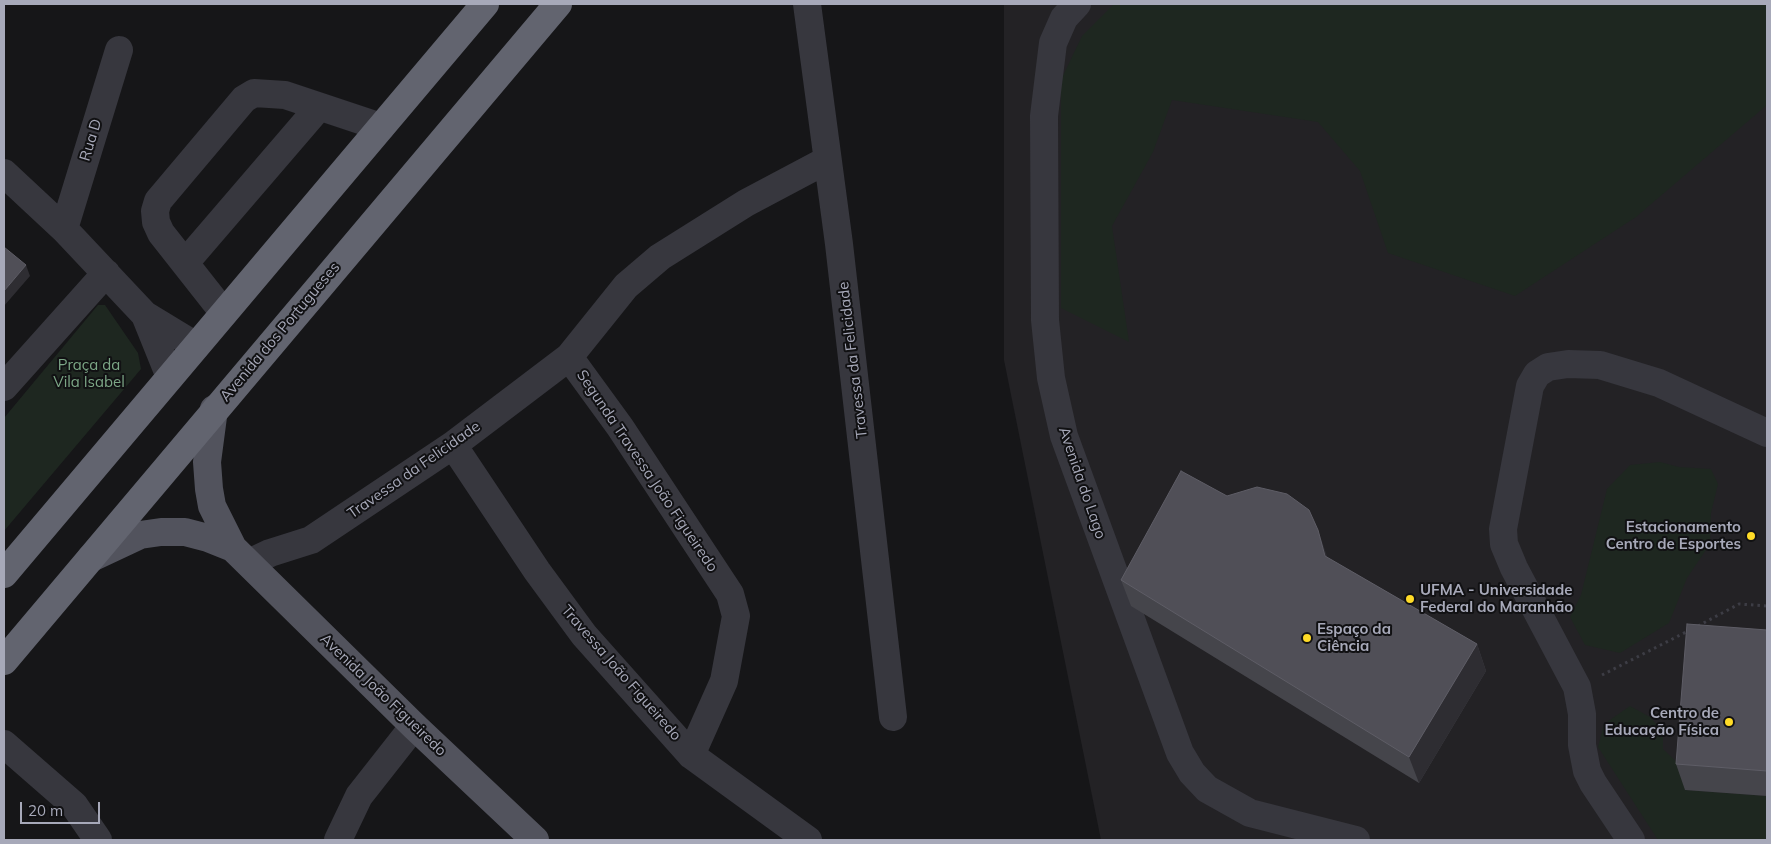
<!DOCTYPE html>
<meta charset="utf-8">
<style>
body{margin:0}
#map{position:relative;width:1771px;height:844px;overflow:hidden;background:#161618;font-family:Mulish,sans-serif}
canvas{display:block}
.frame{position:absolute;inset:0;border:5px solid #a7a9b9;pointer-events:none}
.scale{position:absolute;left:20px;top:802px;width:80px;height:22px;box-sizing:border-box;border:2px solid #a7a9b9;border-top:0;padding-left:6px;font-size:15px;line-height:18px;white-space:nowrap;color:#a7a9b9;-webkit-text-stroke:4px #111113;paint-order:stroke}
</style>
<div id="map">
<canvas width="1771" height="844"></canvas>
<div class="frame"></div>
<div class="scale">20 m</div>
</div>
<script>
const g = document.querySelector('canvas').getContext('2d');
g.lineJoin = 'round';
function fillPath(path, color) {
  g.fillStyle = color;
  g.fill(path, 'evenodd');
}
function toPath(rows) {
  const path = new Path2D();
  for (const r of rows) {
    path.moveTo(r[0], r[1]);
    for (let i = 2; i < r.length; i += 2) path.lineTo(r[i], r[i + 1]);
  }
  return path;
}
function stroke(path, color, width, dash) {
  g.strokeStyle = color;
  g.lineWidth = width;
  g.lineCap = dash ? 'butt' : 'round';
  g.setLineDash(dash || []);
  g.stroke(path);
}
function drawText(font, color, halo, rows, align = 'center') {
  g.font = font + ' Mulish,sans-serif';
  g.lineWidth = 4;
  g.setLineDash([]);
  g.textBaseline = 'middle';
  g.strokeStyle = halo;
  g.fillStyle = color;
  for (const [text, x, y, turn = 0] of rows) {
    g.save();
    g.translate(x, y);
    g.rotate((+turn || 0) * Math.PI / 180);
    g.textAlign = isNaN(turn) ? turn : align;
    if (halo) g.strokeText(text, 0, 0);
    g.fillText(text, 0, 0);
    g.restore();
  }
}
fillPath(toPath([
 [1004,4,1767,4,1767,840,1101,840,1004,360]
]), '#232225');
fillPath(toPath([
 [1114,4,1767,4,1767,105,1636,217,1515,296,1388,253,1360,171,1318,122,1172,100,1153,152,1112,226,1129,342,1061,308,1061,80,1082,36],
 [98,305,105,305,138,353,141,369,4,531,4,418],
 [1660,462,1679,467,1711,469,1718,484,1711,513,1710,544,1687,578,1669,623,1620,653,1585,645,1570,617,1581,595,1607,489,1630,465],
 [1630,706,1650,717,1663,732,1663,749,1681,766,1685,790,1767,796,1767,840,1658,840,1598,747,1604,724]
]), '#1e2720');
stroke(toPath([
 [1698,626,1739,604,1767,606],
 [1602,675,1690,630]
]), '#3d3d45', 3, [2.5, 4]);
stroke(toPath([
 [807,4,839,244,893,717],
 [1077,4,1064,18,1053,43,1044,116,1045,320,1051,378,1064,436,1180,753,1192,773,1207,789,1250,813,1356,840],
 [4,173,64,229,145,315,196,346],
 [64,229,119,50],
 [185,263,319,107],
 [224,313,161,233,156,222,155,211,158,201,244,99,254,93,285,95,381,127],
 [145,315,170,377],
 [569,357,620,427,730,594,736,616,724,681,691,755],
 [4,387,106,273],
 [453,445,537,571,584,635,691,755,808,840],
 [249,563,270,553,311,540,453,445,569,357,626,286,660,257,746,203,827,160],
 [4,744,74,805,98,840],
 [338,840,359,796,414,726],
 [1631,840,1593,783,1587,771,1582,745,1582,714,1577,687,1514,568,1504,544,1503,529,1530,386,1537,374,1548,367,1568,364,1600,365,1659,383,1767,433]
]), '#37373e', 28);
stroke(toPath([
 [214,409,207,462,209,489,212,506,233,548,414,726,535,840],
 [91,558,140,535,161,532,185,532,208,538,233,548]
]), '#52535d', 28);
stroke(toPath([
 [4,574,485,4],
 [4,661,558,4]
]), '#62646f', 28);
fillPath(toPath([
 [1227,496,1328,558,1477,644,1486,671,1419,783,1131,606,1121,580],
 [1767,630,1767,796,1685,790,1676,764]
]), '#45454b');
fillPath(toPath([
 [26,265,30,276,4,306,4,291],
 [1318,530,1327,556,1334,582,1325,556],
 [1477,644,1486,671,1419,783,1409,757]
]), '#2e2d32');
const building = toPath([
 [4,247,26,265,4,291,4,247],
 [1181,471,1227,496,1257,487,1287,494,1309,510,1318,530,1325,556,1477,644,1409,757,1121,580,1181,471],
 [1687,624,1767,630,1767,771,1676,764,1687,624]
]);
fillPath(building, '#504f57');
stroke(building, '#5e5d66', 1);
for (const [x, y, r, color] of [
 [1751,536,5,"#ffdb27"],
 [1410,599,5,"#ffdb27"],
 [1307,638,5,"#ffdb27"],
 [1729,722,5,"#ffdb27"]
]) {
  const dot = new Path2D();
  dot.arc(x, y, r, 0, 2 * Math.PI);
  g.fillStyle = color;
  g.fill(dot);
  stroke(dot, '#111113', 2);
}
drawText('15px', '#a7a9b9', '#111113', [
 ["Rua D",91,140,-73],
 ["Avenida dos Portugueses",280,332,-50],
 ["Travessa da Felicidade",853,360,-97],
 ["Travessa da Felicidade",414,470,-35],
 ["Segunda Travessa João Figueiredo",647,471,56],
 ["Avenida do Lago",1082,483,71],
 ["Travessa João Figueiredo",621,673,49],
 ["Avenida João Figueiredo",383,695,44]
]);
drawText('15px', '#7ca686', '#111113', [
 ["Praça da",89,365],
 ["Vila Isabel",89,382]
]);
drawText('bold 15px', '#a7a9b9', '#111113', [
 ["Estacionamento",1741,527],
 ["Centro de Esportes",1741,544],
 ["UFMA - Universidade",1420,590,"left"],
 ["Federal do Maranhão",1420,607,"left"],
 ["Espaço da",1317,629,"left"],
 ["Ciência",1317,646,"left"],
 ["Centro de",1719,713],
 ["Educação Física",1719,730]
], 'right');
</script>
